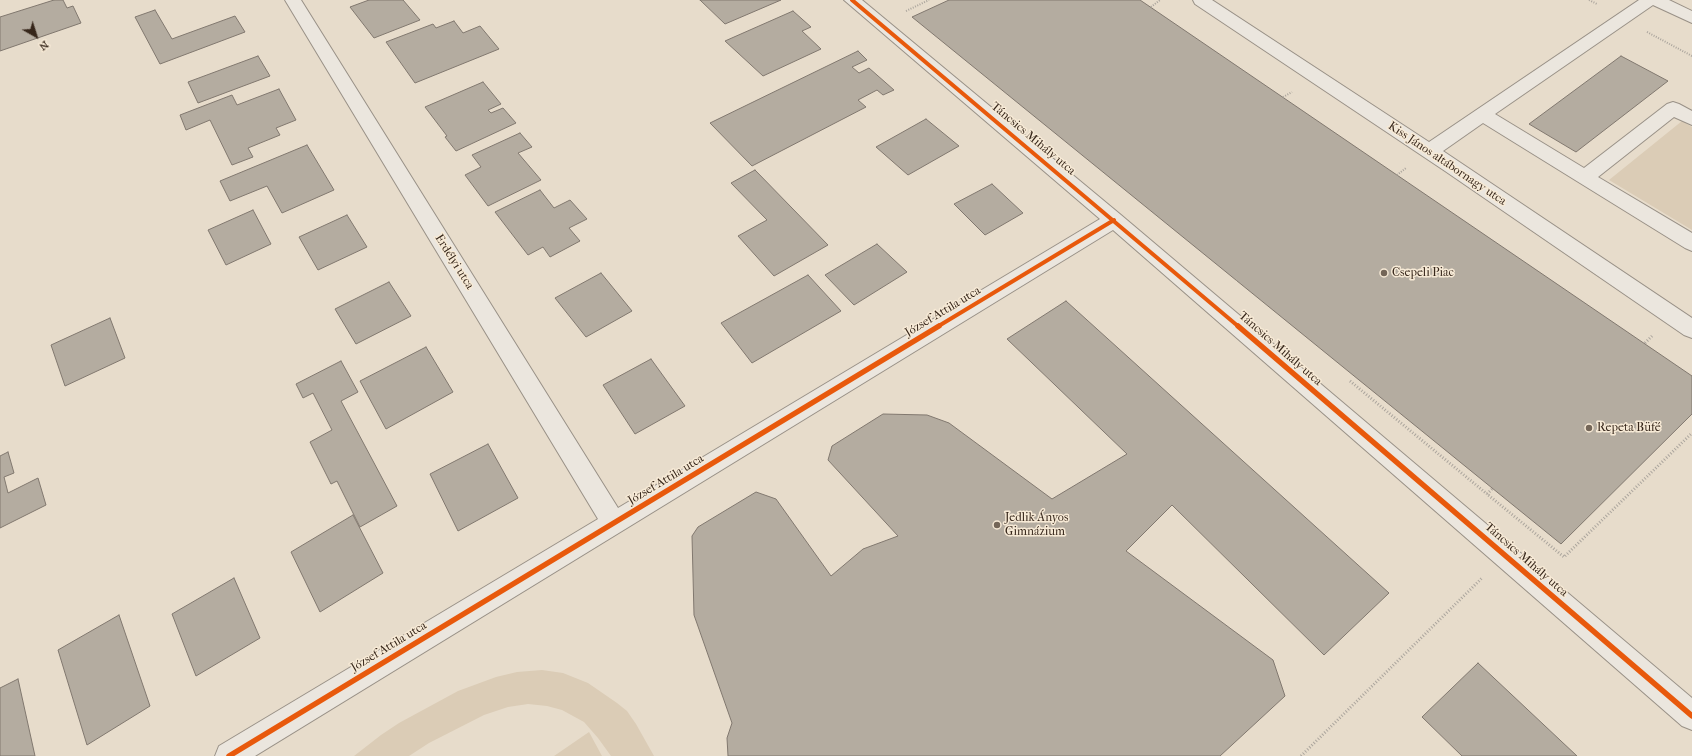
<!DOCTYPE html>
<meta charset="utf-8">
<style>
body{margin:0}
#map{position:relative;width:1692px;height:756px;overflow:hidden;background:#e7dccb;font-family:"IM FELL French Canon",serif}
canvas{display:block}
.north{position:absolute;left:16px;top:16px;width:40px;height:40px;-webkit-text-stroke:3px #f7ead6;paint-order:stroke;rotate:141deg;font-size:11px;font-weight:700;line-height:16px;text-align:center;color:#36261a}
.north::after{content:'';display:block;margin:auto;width:14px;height:18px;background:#36261a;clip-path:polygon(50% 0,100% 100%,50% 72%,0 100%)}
</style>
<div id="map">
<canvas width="1692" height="756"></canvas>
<div class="north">N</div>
</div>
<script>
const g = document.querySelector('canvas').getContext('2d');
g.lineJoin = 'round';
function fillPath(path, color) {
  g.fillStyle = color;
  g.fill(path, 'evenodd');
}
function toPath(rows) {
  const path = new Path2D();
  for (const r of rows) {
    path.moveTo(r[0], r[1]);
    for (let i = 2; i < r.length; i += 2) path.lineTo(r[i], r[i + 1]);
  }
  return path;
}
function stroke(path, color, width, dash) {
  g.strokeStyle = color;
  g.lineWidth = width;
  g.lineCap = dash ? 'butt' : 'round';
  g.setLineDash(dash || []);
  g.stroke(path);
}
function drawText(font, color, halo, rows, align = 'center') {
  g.font = font + ' "IM FELL French Canon",serif';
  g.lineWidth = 3;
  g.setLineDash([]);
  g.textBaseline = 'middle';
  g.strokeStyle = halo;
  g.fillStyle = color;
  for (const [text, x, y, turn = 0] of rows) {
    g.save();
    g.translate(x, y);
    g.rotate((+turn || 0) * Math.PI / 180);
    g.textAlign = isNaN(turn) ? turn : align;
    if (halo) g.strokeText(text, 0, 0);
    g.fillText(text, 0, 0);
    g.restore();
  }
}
fillPath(toPath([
 [1682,121,1692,127,1692,230,1609,180],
 [542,670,563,673,588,683,617,703,627,711,636,724,654,756,611,756,598,738,584,722,562,710,547,706,528,704,508,707,484,715,429,743,409,756,354,756,381,735,399,723,458,691,496,677,517,672],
 [589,732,602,756,554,756]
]), '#dbccb6');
const building = toPath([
 [54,0,63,0,67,8,73,6,81,23,0,51,0,17,54,0],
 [369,0,403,0,420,20,374,38,350,7,369,0],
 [700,0,781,0,725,24,700,0],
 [949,0,1140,0,1692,376,1692,414,1561,544,912,17,949,0],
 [155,10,172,39,235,16,245,32,160,64,135,17,155,10],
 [793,11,811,27,802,31,821,49,763,76,725,41,793,11],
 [454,21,463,33,480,26,499,49,415,83,386,42,433,24,436,28,454,21],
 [858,51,867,60,852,67,859,73,869,68,894,90,883,95,877,90,858,100,866,107,752,166,710,123,858,51],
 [258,56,270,76,198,103,188,82,258,56],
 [1621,56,1668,81,1576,152,1529,124,1621,56],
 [483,82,501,104,488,110,491,113,503,108,516,123,456,151,445,137,447,136,425,107,483,82],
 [279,89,296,120,276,128,280,135,248,148,253,157,232,165,210,120,186,130,180,115,232,95,237,105,279,89],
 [926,119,959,146,908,175,876,147,926,119],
 [520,133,532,147,518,153,541,180,488,206,465,175,481,167,472,155,520,133],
 [307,145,334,190,282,213,267,186,230,201,220,181,307,145],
 [755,170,828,245,774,276,738,236,767,220,731,183,755,170],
 [992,184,1023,213,985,235,954,204,992,184],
 [540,190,554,208,570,200,587,219,569,228,580,241,550,257,543,247,528,255,495,212,540,190],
 [253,210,271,244,226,265,208,230,253,210],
 [347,215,367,247,318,270,299,237,347,215],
 [877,244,907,272,854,305,825,275,877,244],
 [601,273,632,311,586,337,555,298,601,273],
 [808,275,841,311,752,363,721,323,808,275],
 [389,282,411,316,356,344,335,309,389,282],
 [1066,301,1389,593,1324,655,1172,505,1126,551,1273,660,1285,696,1220,756,728,756,727,738,732,723,694,615,692,536,698,527,756,492,776,499,831,576,863,549,898,536,828,460,832,446,883,414,927,415,949,423,1052,499,1127,454,1007,339,1066,301],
 [110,318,125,358,65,386,51,345,110,318],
 [426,347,453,392,386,429,360,381,426,347],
 [651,359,685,406,635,434,603,385,651,359],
 [341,361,358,392,341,401,397,506,360,527,337,481,331,484,310,442,332,430,313,393,303,398,296,384,341,361],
 [488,444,518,498,458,531,430,474,488,444],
 [8,452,14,473,4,477,8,493,38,478,46,505,0,528,0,456,8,452],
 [353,515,383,573,320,612,291,552,353,515],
 [234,578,260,638,196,676,172,614,234,578],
 [119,615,150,706,87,745,58,650,119,615],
 [1478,663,1577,756,1462,756,1422,717,1478,663],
 [18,679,35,756,0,756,0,688,18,679]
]);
fillPath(building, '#b4aca0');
stroke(building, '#81786f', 1);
const minor = toPath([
 [285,0,301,0,618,508,1100,219,844,0,862,0,1121,215,1692,698,1692,730,1682,726,1113,230,255,756,215,756,219,746,598,519,285,0],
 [1193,0,1212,0,1429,142,1639,0,1669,0,1692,11,1692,23,1653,5,1495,114,1584,168,1667,104,1673,102,1679,104,1692,111,1692,125,1674,117,1598,177,1692,233,1692,251,1685,248,1483,123,1443,151,1692,318,1692,338,1684,335,1445,171,1195,4,1193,0]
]);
stroke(minor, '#999187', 2);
stroke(toPath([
 [1589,0,1597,4],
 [1151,7,1160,0],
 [906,11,929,0],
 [1647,32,1692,56],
 [1283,97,1292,92],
 [1397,175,1406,168]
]), '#aba59d', 2, [1, 1.5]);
stroke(toPath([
 [1645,343,1652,336],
 [1350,381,1487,494],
 [1492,489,1487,494,1564,557,1692,433],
 [1301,756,1482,578]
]), '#aba59d', 3, [1, 2]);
fillPath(minor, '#ebe6de');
stroke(toPath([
 [852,0,1239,327],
 [937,327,1114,220]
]), '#e8590c', 4);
stroke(toPath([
 [1238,326,1692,716],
 [229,756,939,326]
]), '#e8590c', 5.5);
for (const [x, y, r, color] of [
 [1384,273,4,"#746658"],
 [1589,428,4,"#746658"],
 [997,525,4,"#746658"]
]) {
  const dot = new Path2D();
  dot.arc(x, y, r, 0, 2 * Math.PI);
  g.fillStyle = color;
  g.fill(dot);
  stroke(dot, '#f7ead6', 1.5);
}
drawText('12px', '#36261a', '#f7ead6', [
 ["Táncsics Mihály utca",1033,139,40],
 ["Kiss János altábornagy utca",1447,164,34],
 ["Erdélyi utca",454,262,58],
 ["József Attila utca",943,312,-31],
 ["Táncsics Mihály utca",1280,349,41],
 ["József Attila utca",666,480,-31],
 ["Táncsics Mihály utca",1526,560,41],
 ["József Attila utca",389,647,-31]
]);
drawText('12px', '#36261a', '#f7ead6', [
 ["Csepeli Piac",1392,273],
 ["Repeta Büfé",1597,428],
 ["Jedlik Ányos",1005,518],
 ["Gimnázium",1005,532]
], 'left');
</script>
